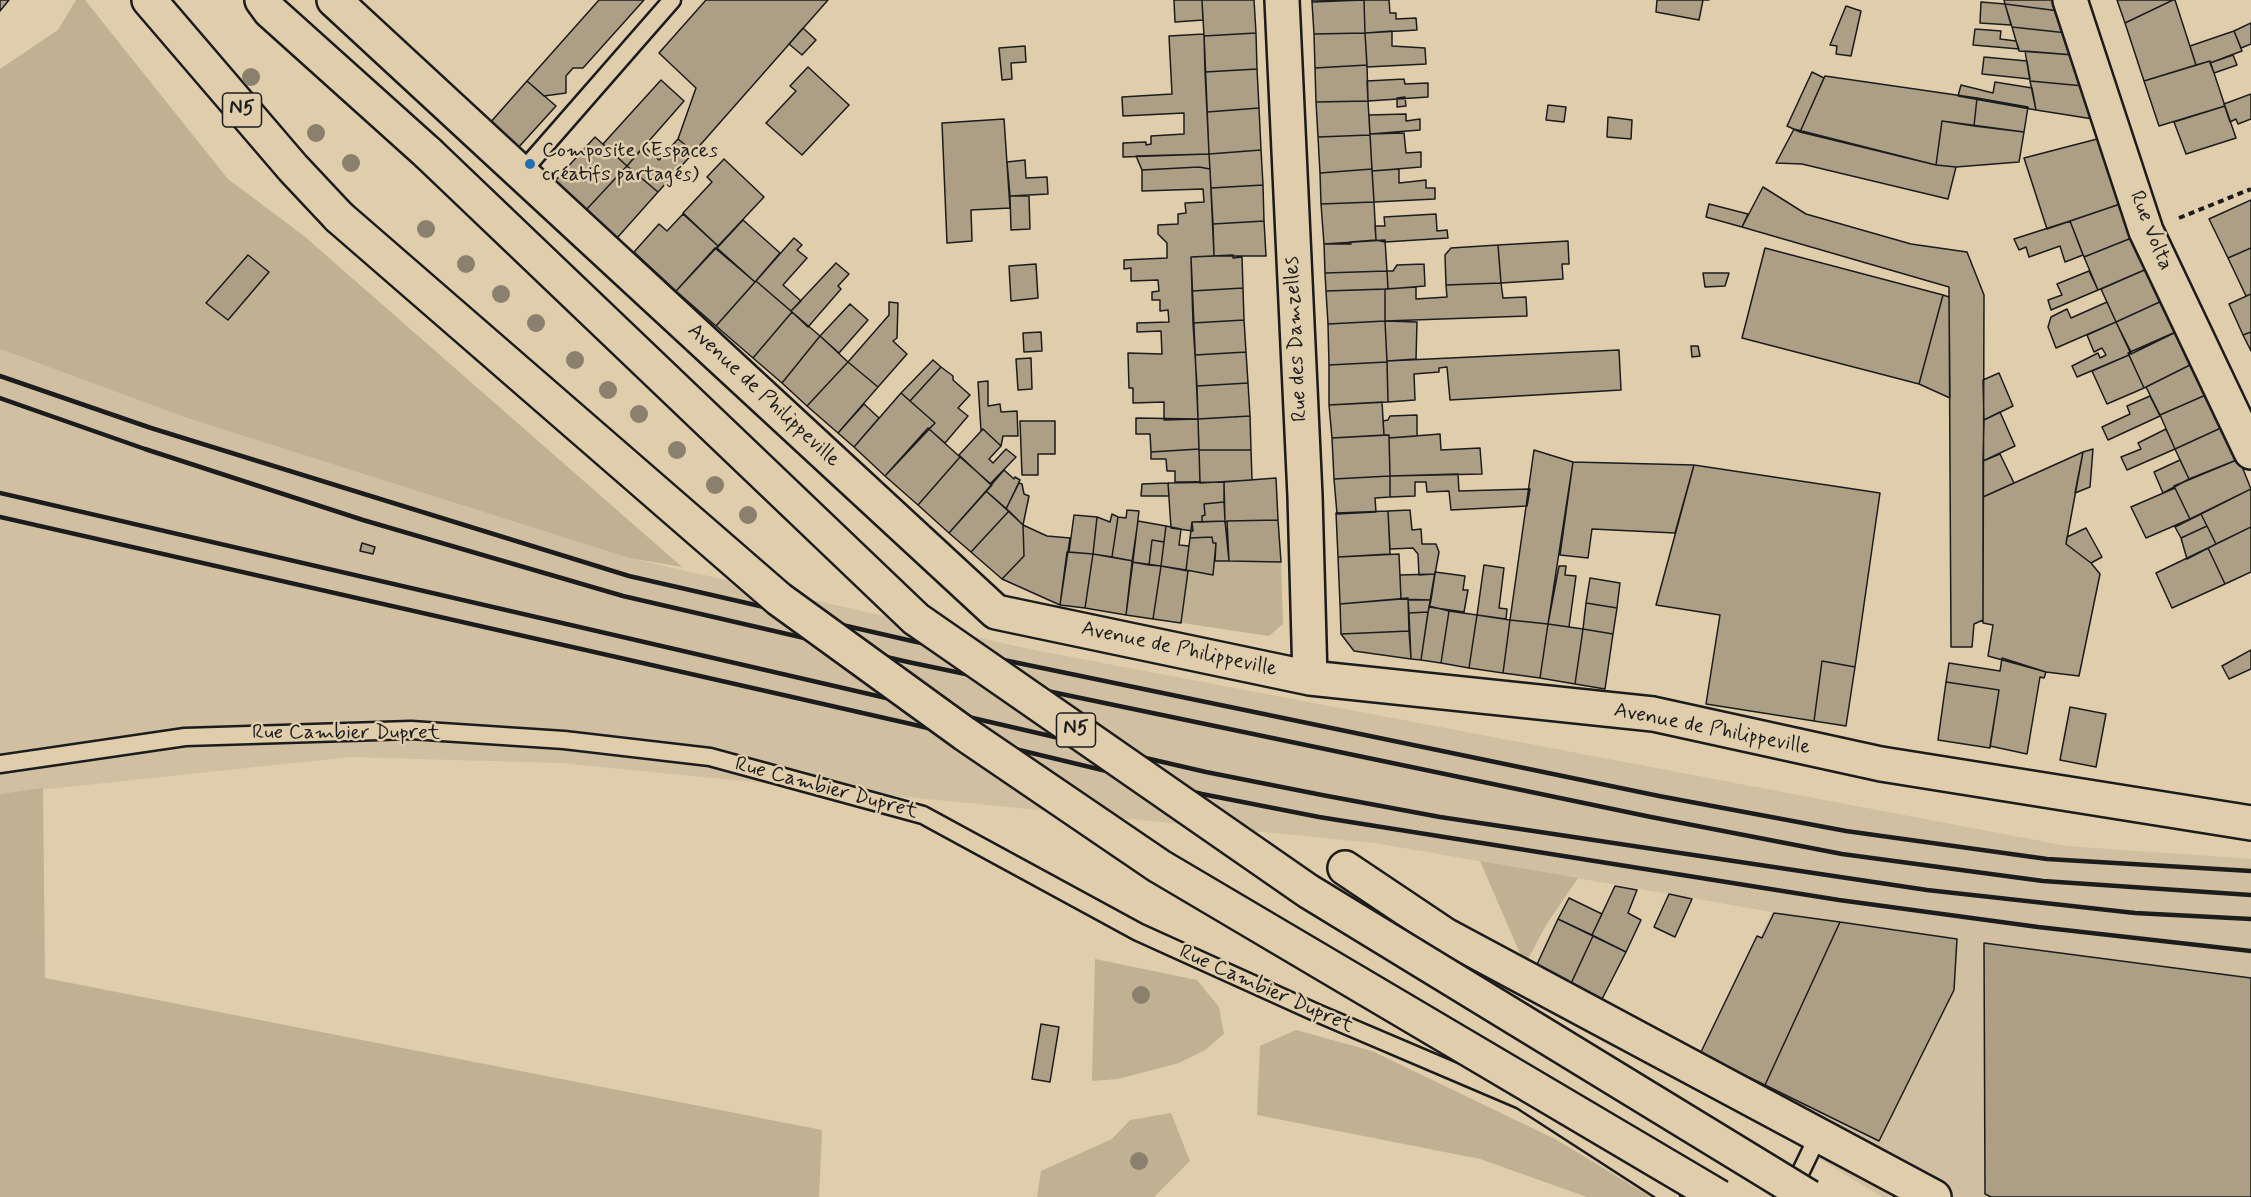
<!DOCTYPE html>
<meta charset="utf-8">
<style>
body{margin:0}
canvas{display:block;background:#dfcdab}
</style>
<canvas width="2251" height="1197"></canvas>
<script>
const g = document.querySelector('canvas').getContext('2d');
g.lineJoin = 'round';
function fillPath(path, color) {
  g.fillStyle = color;
  g.fill(path, 'evenodd');
}
function toPath(rows) {
  const path = new Path2D();
  for (const r of rows) {
    path.moveTo(r[0], r[1]);
    for (let i = 2; i < r.length; i += 2) path.lineTo(r[i], r[i + 1]);
  }
  return path;
}
function stroke(path, color, width, dash) {
  g.strokeStyle = color;
  g.lineWidth = width;
  g.lineCap = dash ? 'butt' : 'round';
  g.setLineDash(dash || []);
  g.stroke(path);
}
function drawText(font, color, halo, rows, align = 'center') {
  g.font = font + ' Mynerve,sans-serif';
  g.lineWidth = 5;
  g.setLineDash([]);
  g.textBaseline = 'middle';
  g.strokeStyle = halo;
  g.fillStyle = color;
  for (const [text, x, y, turn = 0] of rows) {
    g.save();
    g.translate(x, y);
    g.rotate((+turn || 0) * Math.PI / 180);
    g.textAlign = isNaN(turn) ? turn : align;
    if (halo) g.strokeText(text, 0, 0);
    g.fillText(text, 0, 0);
    g.restore();
  }
}
fillPath(toPath([
 [0,349,187,418,629,558,1029,649,2067,846,2251,859,2251,1197,1882,1197,1691,1080,1772,912,1375,843,560,763,351,757,0,794]
]), '#d0bfa0');
fillPath(toPath([
 [76,0,85,0,228,179,304,236,682,567,629,558,187,418,0,349,0,69,58,30],
 [1190,538,1213,561,1281,562,1283,624,1269,636,1182,623],
 [43,788,45,978,822,1130,819,1197,0,1197,0,794],
 [1480,861,1578,878,1546,925,1525,965],
 [1095,959,1197,980,1219,1007,1224,1034,1205,1050,1179,1063,1118,1079,1092,1081],
 [1296,1030,1372,1051,1557,1140,1651,1197,1587,1197,1480,1159,1257,1115,1260,1046],
 [1171,1113,1190,1161,1154,1197,1037,1197,1041,1171,1112,1139,1130,1120]
]), '#c0b193');
const building = toPath([
 [0,0,9,0,0,11,0,0],
 [599,0,644,0,583,68,573,68,566,76,566,93,544,96,527,81,599,0],
 [706,0,828,0,694,152,678,139,696,88,659,53,706,0],
 [1174,0,1202,0,1203,20,1175,22,1174,0],
 [1202,0,1254,0,1256,33,1204,36,1202,0],
 [1312,0,1363,0,1312,2,1312,0],
 [1364,0,1365,33,1314,34,1312,2,1364,0],
 [1364,0,1389,0,1390,13,1396,13,1396,19,1416,18,1417,30,1365,33,1364,0],
 [1657,0,1709,0,1703,0,1699,20,1656,12,1657,0],
 [2004,0,2056,0,2059,11,2005,4,2004,0],
 [2117,0,2173,0,2125,23,2117,0],
 [2173,0,2175,0,2196,65,2144,81,2125,23,2173,0],
 [1981,2,2005,4,2011,25,1980,23,1981,2],
 [2005,4,2059,11,2067,33,2012,27,2005,4],
 [1846,6,1861,11,1851,56,1836,54,1837,46,1830,45,1846,6],
 [2251,23,2251,44,2241,48,2234,31,2251,23],
 [2012,27,2067,33,2074,55,2019,51,2012,27],
 [803,28,816,40,802,55,789,44,803,28],
 [1975,29,2001,31,2000,39,2016,41,2019,49,1973,45,1975,29],
 [1392,31,1392,46,1425,48,1426,64,1367,67,1365,33,1392,31],
 [2234,31,2242,51,2210,63,2210,61,2196,65,2190,46,2234,31],
 [1256,33,1257,69,1205,72,1204,36,1256,33],
 [1365,33,1367,65,1315,68,1314,34,1365,33],
 [1204,34,1209,154,1123,157,1123,143,1146,142,1146,145,1151,144,1151,136,1184,134,1184,113,1123,116,1122,97,1172,94,1169,36,1204,34],
 [1025,46,1026,62,1011,63,1012,79,1002,80,999,48,1025,46],
 [2025,51,2074,55,2084,86,2030,81,2025,51],
 [2233,55,2237,65,2214,73,2210,63,2233,55],
 [1984,57,2027,61,2030,79,1982,74,1984,57],
 [2210,61,2225,106,2159,126,2144,81,2210,61],
 [1367,65,1368,101,1316,102,1315,68,1367,65],
 [808,67,849,105,802,155,766,123,796,91,790,86,808,67],
 [1257,69,1259,108,1207,112,1205,72,1257,69],
 [1812,72,1824,78,1800,132,1787,126,1812,72],
 [1825,76,1977,98,1974,126,1942,121,1936,165,1800,132,1825,76],
 [1404,79,1405,84,1428,83,1428,97,1368,101,1367,81,1404,79],
 [661,80,684,101,627,166,603,144,661,80],
 [527,81,556,106,517,149,489,124,527,81],
 [2030,81,2084,86,2093,119,2036,110,2030,81],
 [1995,82,2032,88,2036,110,1958,96,1961,85,1993,93,1995,82],
 [2251,94,2251,119,2238,124,2236,119,2230,122,2224,104,2251,94],
 [1405,97,1406,106,1397,107,1397,98,1405,97],
 [1977,98,2028,107,2024,132,1974,126,1977,98],
 [1368,101,1370,135,1318,137,1316,102,1368,101],
 [1548,105,1566,107,1564,122,1546,120,1548,105],
 [2225,106,2236,138,2186,154,2174,122,2225,106],
 [1259,108,1261,150,1209,154,1207,112,1259,108],
 [1406,114,1406,121,1420,119,1420,130,1370,134,1369,115,1406,114],
 [1608,117,1632,120,1631,139,1607,137,1608,117],
 [1004,119,1010,208,971,210,972,241,947,243,942,123,1004,119],
 [1942,121,2024,132,2019,162,1956,167,1936,165,1942,121],
 [1794,129,1936,165,1956,167,1948,199,1802,164,1776,163,1794,129],
 [1404,133,1406,153,1421,152,1421,167,1372,171,1370,134,1404,133],
 [1370,135,1372,169,1320,173,1318,137,1370,135],
 [595,137,627,166,586,210,554,182,595,137],
 [2101,138,2123,203,2047,229,2024,158,2101,138],
 [678,139,694,152,658,192,627,166,644,146,659,160,678,139],
 [1261,150,1263,185,1211,188,1209,154,1261,150],
 [1209,154,1210,169,1199,167,1142,170,1136,156,1209,154],
 [724,159,764,197,718,246,683,213,712,182,707,177,724,159],
 [1025,160,1026,178,1047,177,1048,194,1010,196,1007,162,1025,160],
 [627,166,658,192,617,238,586,210,627,166],
 [1199,167,1210,169,1214,256,1191,257,1198,419,1164,420,1164,402,1133,403,1133,388,1129,388,1128,353,1162,354,1161,331,1137,332,1137,323,1169,322,1168,310,1160,311,1160,300,1152,300,1152,292,1159,291,1158,280,1131,281,1131,268,1124,269,1124,260,1167,258,1167,243,1158,234,1158,225,1178,224,1178,214,1186,213,1185,203,1204,202,1203,189,1142,191,1142,170,1199,167],
 [1372,169,1374,202,1321,204,1320,173,1372,169],
 [1399,169,1399,183,1426,180,1426,188,1435,188,1435,199,1374,202,1372,171,1399,169],
 [1263,185,1264,221,1213,224,1211,188,1263,185],
 [1763,187,1806,214,1911,244,1967,252,1984,295,1983,620,1974,624,1972,647,1951,647,1949,287,1742,227,1763,187],
 [1010,196,1029,196,1030,229,1011,230,1010,196],
 [2251,200,2251,248,2228,258,2209,219,2251,200],
 [1374,202,1376,240,1350,242,1351,244,1324,244,1321,204,1374,202],
 [2123,203,2134,237,2084,257,2070,221,2123,203],
 [1709,204,1748,214,1742,227,1706,217,1709,204],
 [683,214,718,246,676,291,634,252,659,224,667,231,683,214],
 [1436,214,1437,231,1447,230,1448,238,1385,242,1376,240,1375,226,1385,226,1384,217,1436,214],
 [743,220,780,253,755,282,717,248,743,220],
 [1264,221,1266,256,1214,256,1213,224,1264,221],
 [2070,221,2083,255,2065,262,2060,246,2029,257,2026,247,2019,250,2014,239,2070,221],
 [2134,237,2149,268,2098,290,2084,257,2134,237],
 [794,238,802,245,797,250,807,258,783,285,801,301,791,311,756,281,794,238],
 [1385,240,1387,271,1325,273,1324,244,1385,240],
 [1568,241,1569,264,1562,264,1563,279,1501,283,1498,245,1568,241],
 [1498,245,1501,283,1446,285,1445,255,1451,248,1498,245],
 [715,248,755,282,716,326,676,291,715,248],
 [1765,248,1943,295,1919,384,1742,338,1765,248],
 [2251,248,2251,294,2246,296,2228,258,2251,248],
 [248,255,269,272,228,320,206,303,248,255],
 [1233,255,1233,258,1242,257,1243,288,1192,291,1191,257,1233,255],
 [836,263,849,274,838,286,841,289,808,327,791,311,836,263],
 [1036,264,1038,298,1011,301,1009,266,1036,264],
 [1424,264,1425,286,1388,289,1387,271,1393,271,1397,265,1424,264],
 [2149,268,2164,300,2116,322,2101,289,2149,268],
 [1387,271,1388,289,1326,291,1325,273,1387,271],
 [2089,271,2098,290,2051,310,2048,300,2062,295,2057,284,2089,271],
 [1703,273,1729,273,1725,286,1705,287,1703,273],
 [756,281,792,312,753,358,716,326,756,281],
 [1501,283,1503,298,1526,297,1527,316,1385,321,1385,289,1416,287,1416,299,1447,297,1446,285,1501,283],
 [1243,288,1244,320,1193,323,1192,291,1243,288],
 [1385,289,1385,321,1328,324,1326,291,1385,289],
 [2251,294,2251,332,2243,335,2229,304,2251,294],
 [1943,295,1949,297,1950,398,1919,384,1943,295],
 [2164,300,2178,331,2131,354,2116,322,2164,300],
 [889,302,898,303,897,338,893,341,907,354,878,387,848,362,889,315,889,302],
 [2107,302,2116,322,2056,348,2048,327,2051,317,2067,309,2071,318,2107,302],
 [850,304,868,320,839,353,820,336,850,304],
 [792,312,820,336,782,383,753,358,792,312],
 [1244,320,1246,352,1195,355,1193,323,1244,320],
 [1385,321,1387,362,1329,365,1328,324,1385,321],
 [1385,321,1417,322,1416,359,1387,361,1385,321],
 [2116,322,2131,352,2129,355,2077,377,2072,366,2098,353,2100,358,2106,355,2102,348,2094,352,2087,335,2116,322],
 [2178,331,2194,363,2144,388,2128,353,2178,331],
 [1041,332,1042,351,1024,352,1023,333,1041,332],
 [2251,332,2251,351,2243,335,2251,332],
 [820,336,848,362,807,406,782,383,820,336],
 [1691,346,1698,346,1700,356,1692,357,1691,346],
 [1619,350,1621,390,1450,400,1447,367,1439,368,1439,372,1414,374,1415,400,1388,402,1387,361,1619,350],
 [1246,352,1248,383,1197,386,1195,355,1246,352],
 [2129,355,2144,388,2107,404,2092,371,2129,355],
 [1031,358,1032,389,1018,390,1016,359,1031,358],
 [933,360,941,367,910,401,901,393,933,360],
 [848,362,878,387,838,433,807,406,848,362],
 [1387,362,1388,402,1329,405,1329,365,1387,362],
 [2194,363,2208,394,2160,415,2146,387,2194,363],
 [941,367,953,376,953,380,970,395,958,408,968,416,945,443,929,429,935,423,910,401,941,367],
 [1999,373,2013,406,1984,420,1983,380,1999,373],
 [988,381,988,406,1000,404,1001,412,1017,411,1018,436,1003,436,1001,446,983,429,981,431,978,382,988,381],
 [1248,383,1250,416,1198,419,1197,386,1248,383],
 [901,393,935,423,885,476,854,447,901,393],
 [2208,394,2223,427,2175,449,2160,415,2208,394],
 [2150,396,2160,416,2108,440,2102,427,2130,414,2127,406,2150,396],
 [1382,402,1384,435,1332,438,1329,405,1382,402],
 [864,404,879,418,854,447,838,433,864,404],
 [2000,412,2015,446,1983,461,1984,420,2000,412],
 [1417,415,1417,436,1389,438,1389,435,1384,435,1383,421,1388,420,1390,416,1417,415],
 [1250,416,1251,450,1199,450,1198,419,1250,416],
 [1136,418,1198,419,1199,449,1151,452,1150,434,1136,434,1136,418],
 [1020,421,1055,421,1055,454,1038,454,1038,475,1022,475,1020,421],
 [2223,427,2239,459,2189,479,2175,449,2223,427],
 [928,428,960,457,918,505,885,476,928,428],
 [983,429,1001,446,989,459,993,463,1006,449,1016,457,990,484,959,455,983,429],
 [2166,429,2175,449,2127,470,2121,457,2141,449,2138,443,2166,429],
 [1440,434,1441,450,1480,448,1482,474,1390,476,1389,438,1440,434],
 [1389,435,1390,476,1334,479,1332,438,1389,435],
 [1199,449,1200,482,1175,482,1175,471,1167,471,1166,459,1151,459,1151,452,1199,449],
 [2093,449,2090,487,2075,493,2083,452,2093,449],
 [1199,450,1251,450,1252,480,1200,483,1199,450],
 [1534,450,1573,462,1548,624,1510,620,1534,450],
 [2083,452,2066,544,2091,563,2100,574,2079,676,2046,672,1988,656,1993,625,1983,623,1983,497,2083,452],
 [2000,454,2014,483,1983,497,1983,461,2000,454],
 [960,457,992,485,949,533,918,505,960,457],
 [2239,459,2251,489,2190,519,2174,486,2239,459],
 [2180,460,2189,479,2163,493,2154,472,2180,460],
 [1573,462,1694,465,1675,533,1592,529,1588,558,1560,555,1573,462],
 [1694,465,1880,493,1855,667,1822,661,1814,721,1706,704,1720,615,1656,605,1694,465],
 [1004,470,1014,479,1015,477,1020,480,1006,509,986,491,1004,470],
 [1458,474,1459,491,1530,489,1527,506,1451,510,1449,491,1427,492,1426,482,1415,482,1415,496,1390,497,1390,476,1458,474],
 [1390,476,1390,497,1375,498,1376,512,1337,514,1334,479,1390,476],
 [1276,478,1278,520,1227,521,1225,523,1224,482,1276,478],
 [1224,482,1224,502,1204,504,1205,515,1202,516,1202,522,1192,522,1193,531,1171,528,1168,483,1224,482],
 [1019,483,1022,484,1024,494,1029,496,1023,525,1006,509,1019,483],
 [1168,483,1169,496,1141,496,1142,484,1168,483],
 [2175,488,2190,519,2146,538,2131,507,2175,488],
 [2251,489,2251,527,2216,544,2201,514,2251,489],
 [986,491,1009,511,971,552,949,533,986,491],
 [1224,502,1225,521,1202,522,1202,516,1205,515,1204,504,1224,502],
 [1127,510,1139,511,1133,561,1112,557,1118,517,1126,518,1127,510],
 [1410,510,1412,530,1421,529,1422,544,1436,544,1439,552,1435,574,1419,575,1418,554,1413,548,1390,549,1388,511,1410,510],
 [1009,511,1023,525,1024,556,1002,579,971,552,1009,511],
 [1388,511,1390,554,1338,557,1336,513,1388,511],
 [1112,514,1118,517,1112,557,1093,554,1097,517,1110,522,1112,514],
 [2201,514,2207,526,2181,538,2175,527,2201,514],
 [1074,515,1097,517,1093,554,1069,552,1074,515],
 [1278,520,1281,562,1229,561,1227,521,1278,520],
 [1138,521,1166,526,1164,542,1152,540,1149,565,1132,562,1138,521],
 [1225,521,1229,561,1215,561,1216,543,1213,543,1212,537,1190,538,1192,522,1225,521],
 [1023,525,1047,536,1070,538,1060,605,1002,579,1024,556,1023,525],
 [1166,526,1181,529,1179,545,1189,546,1186,570,1161,566,1166,526],
 [2207,526,2216,544,2187,559,2181,538,2207,526],
 [2251,527,2251,572,2225,584,2208,548,2251,527],
 [2086,528,2102,557,2091,563,2066,544,2067,537,2086,528],
 [1212,537,1213,543,1216,543,1213,575,1186,570,1190,538,1212,537],
 [1152,540,1164,542,1161,566,1149,565,1152,540],
 [362,543,375,547,373,554,360,551,362,543],
 [2208,548,2225,584,2172,608,2156,573,2208,548],
 [1067,552,1093,554,1085,608,1060,605,1067,552],
 [1093,554,1133,561,1126,615,1085,608,1093,554],
 [1399,554,1401,599,1340,604,1338,557,1399,554],
 [1132,562,1161,566,1153,619,1126,615,1132,562],
 [1484,565,1504,568,1499,608,1507,609,1506,619,1477,615,1484,565],
 [1161,566,1188,571,1181,623,1153,619,1161,566],
 [1559,566,1566,566,1565,575,1576,576,1569,627,1548,624,1559,566],
 [1435,572,1465,576,1463,590,1468,590,1464,612,1429,607,1435,572],
 [1435,574,1431,600,1401,599,1400,575,1435,574],
 [1590,578,1620,583,1617,608,1586,603,1590,578],
 [1408,598,1409,631,1341,634,1340,604,1408,598],
 [1408,600,1431,600,1428,612,1409,613,1408,600],
 [1586,603,1617,608,1613,634,1583,629,1586,603],
 [1429,606,1449,611,1441,663,1421,660,1429,606],
 [1449,611,1477,615,1469,668,1441,663,1449,611],
 [1428,612,1421,660,1411,659,1409,613,1428,612],
 [1477,615,1510,620,1503,673,1469,668,1477,615],
 [1510,620,1548,624,1540,678,1503,673,1510,620],
 [1548,624,1583,629,1575,684,1540,678,1548,624],
 [1583,629,1613,634,1605,689,1575,684,1583,629],
 [1409,631,1411,659,1354,651,1341,634,1409,631],
 [2251,650,2251,669,2229,679,2222,666,2251,650],
 [2002,658,2046,672,2044,678,2040,677,2027,754,1990,746,1999,690,1946,682,1949,663,2000,671,2002,658],
 [1822,661,1855,667,1846,726,1814,721,1822,661],
 [1946,682,1999,690,1990,748,1938,740,1946,682],
 [2070,707,2106,714,2096,767,2060,760,2070,707],
 [1615,886,1637,890,1628,913,1641,920,1626,952,1592,935,1615,886],
 [1669,894,1692,899,1675,937,1654,927,1669,894],
 [1569,898,1602,914,1592,935,1558,919,1569,898],
 [1774,913,1840,922,1765,1085,1700,1054,1757,936,1762,938,1774,913],
 [1558,919,1593,936,1568,990,1533,973,1558,919],
 [1840,922,1957,939,1954,990,1879,1141,1765,1085,1840,922],
 [1593,936,1626,952,1599,1005,1568,990,1593,936],
 [1984,943,2251,978,2251,1197,1991,1197,1985,1194,1984,943],
 [1041,1024,1059,1027,1050,1082,1032,1079,1041,1024]
]);
fillPath(building, '#ac9f85');
stroke(building, '#1c1c1c', 1.5);
const service = toPath([
 [521,173,672,0],
 [0,764,185,737,411,730,564,740,710,757,923,815,1138,932,1317,1013,1521,1100,1671,1197],
 [1791,1192,1818,1136]
]);
const minor = toPath([
 [334,0,996,612,1310,678,1653,714,1881,764,2251,823],
 [1282,0,1305,496,1310,678],
 [2070,0,2146,231,2251,452],
 [1345,868,1445,935,1934,1197]
]);
const primary = toPath([
 [149,0,293,168,339,217],
 [262,0,270,11,428,153]
]);
stroke(service, '#1c1c1c', 21);
stroke(minor, '#1c1c1c', 38);
stroke(primary, '#1c1c1c', 38);
stroke(toPath([
 [2179,218,2251,189]
]), '#1c1c1c', 4, [6, 4.5]);
stroke(service, '#dfcdab', 16);
stroke(minor, '#dfcdab', 33);
stroke(primary, '#dfcdab', 33);
stroke(toPath([
 [0,376,151,428,629,576,912,641,1659,796,1846,831,2047,859,2251,871],
 [0,398,145,449,363,520,623,596,908,662,1651,817,1842,854,2043,881,2251,895],
 [0,493,1206,772,1322,795,1440,817,1927,890,2135,913,2251,919],
 [0,517,911,724,1202,794,1319,817,1839,900,2038,927,2251,951]
]), '#1c1c1c', 4.5);
const primaryBridge = toPath([
 [428,153,916,619,1308,891,1809,1197],
 [339,217,779,599,965,734,1159,866,1719,1197]
]);
stroke(primaryBridge, '#1c1c1c', 38, []);
stroke(primaryBridge, '#dfcdab', 33);
g.fillStyle = '#8a806d';
for (const [x, y] of [
 [251,77],
 [316,133],
 [351,163],
 [426,229],
 [466,264],
 [501,294],
 [536,323],
 [575,360],
 [608,390],
 [639,414],
 [677,450],
 [715,485],
 [748,515],
 [1141,995],
 [1139,1161]
]) {
  g.beginPath();
  g.arc(x, y, 9, 0, 2 * Math.PI);
  g.fill();
}
for (const [x, y, r, color] of [
 [530,164,6,"#1f6fb2"]
]) {
  const dot = new Path2D();
  dot.arc(x, y, r, 0, 2 * Math.PI);
  g.fillStyle = color;
  g.fill(dot);
  stroke(dot, '#dfcdab', 2);
}
for (const [x, y, w] of [
 [242,110,39],
 [1076,730,39]
]) {
  const box = new Path2D();
  box.roundRect(x - w / 2, y - 17, w, 34, 4.5);
  g.fillStyle = '#dfcdab';
  g.fill(box);
  stroke(box, '#1c1c1c', 1.5);
}
drawText('bold 20px', '#1c1c1c', null, [
 ["N5",242,110],
 ["N5",1076,730]
]);
drawText('21px', '#1c1c1c', '#dfcdab', [
 ["Composite (Espaces",542,152],
 ["créatifs partagés)",542,176]
], 'left');
drawText('21px', '#1c1c1c', '#dfcdab', [
 ["Rue Volta",2150,231,68],
 ["Rue des Damzelles",1297,339,-93],
 ["Avenue de Philippeville",763,396,43],
 ["Avenue de Philippeville",1179,650,12],
 ["Avenue de Philippeville",1712,730,11],
 ["Rue Cambier Dupret",346,734],
 ["Rue Cambier Dupret",826,789,15],
 ["Rue Cambier Dupret",1266,990,24]
]);
</script>
